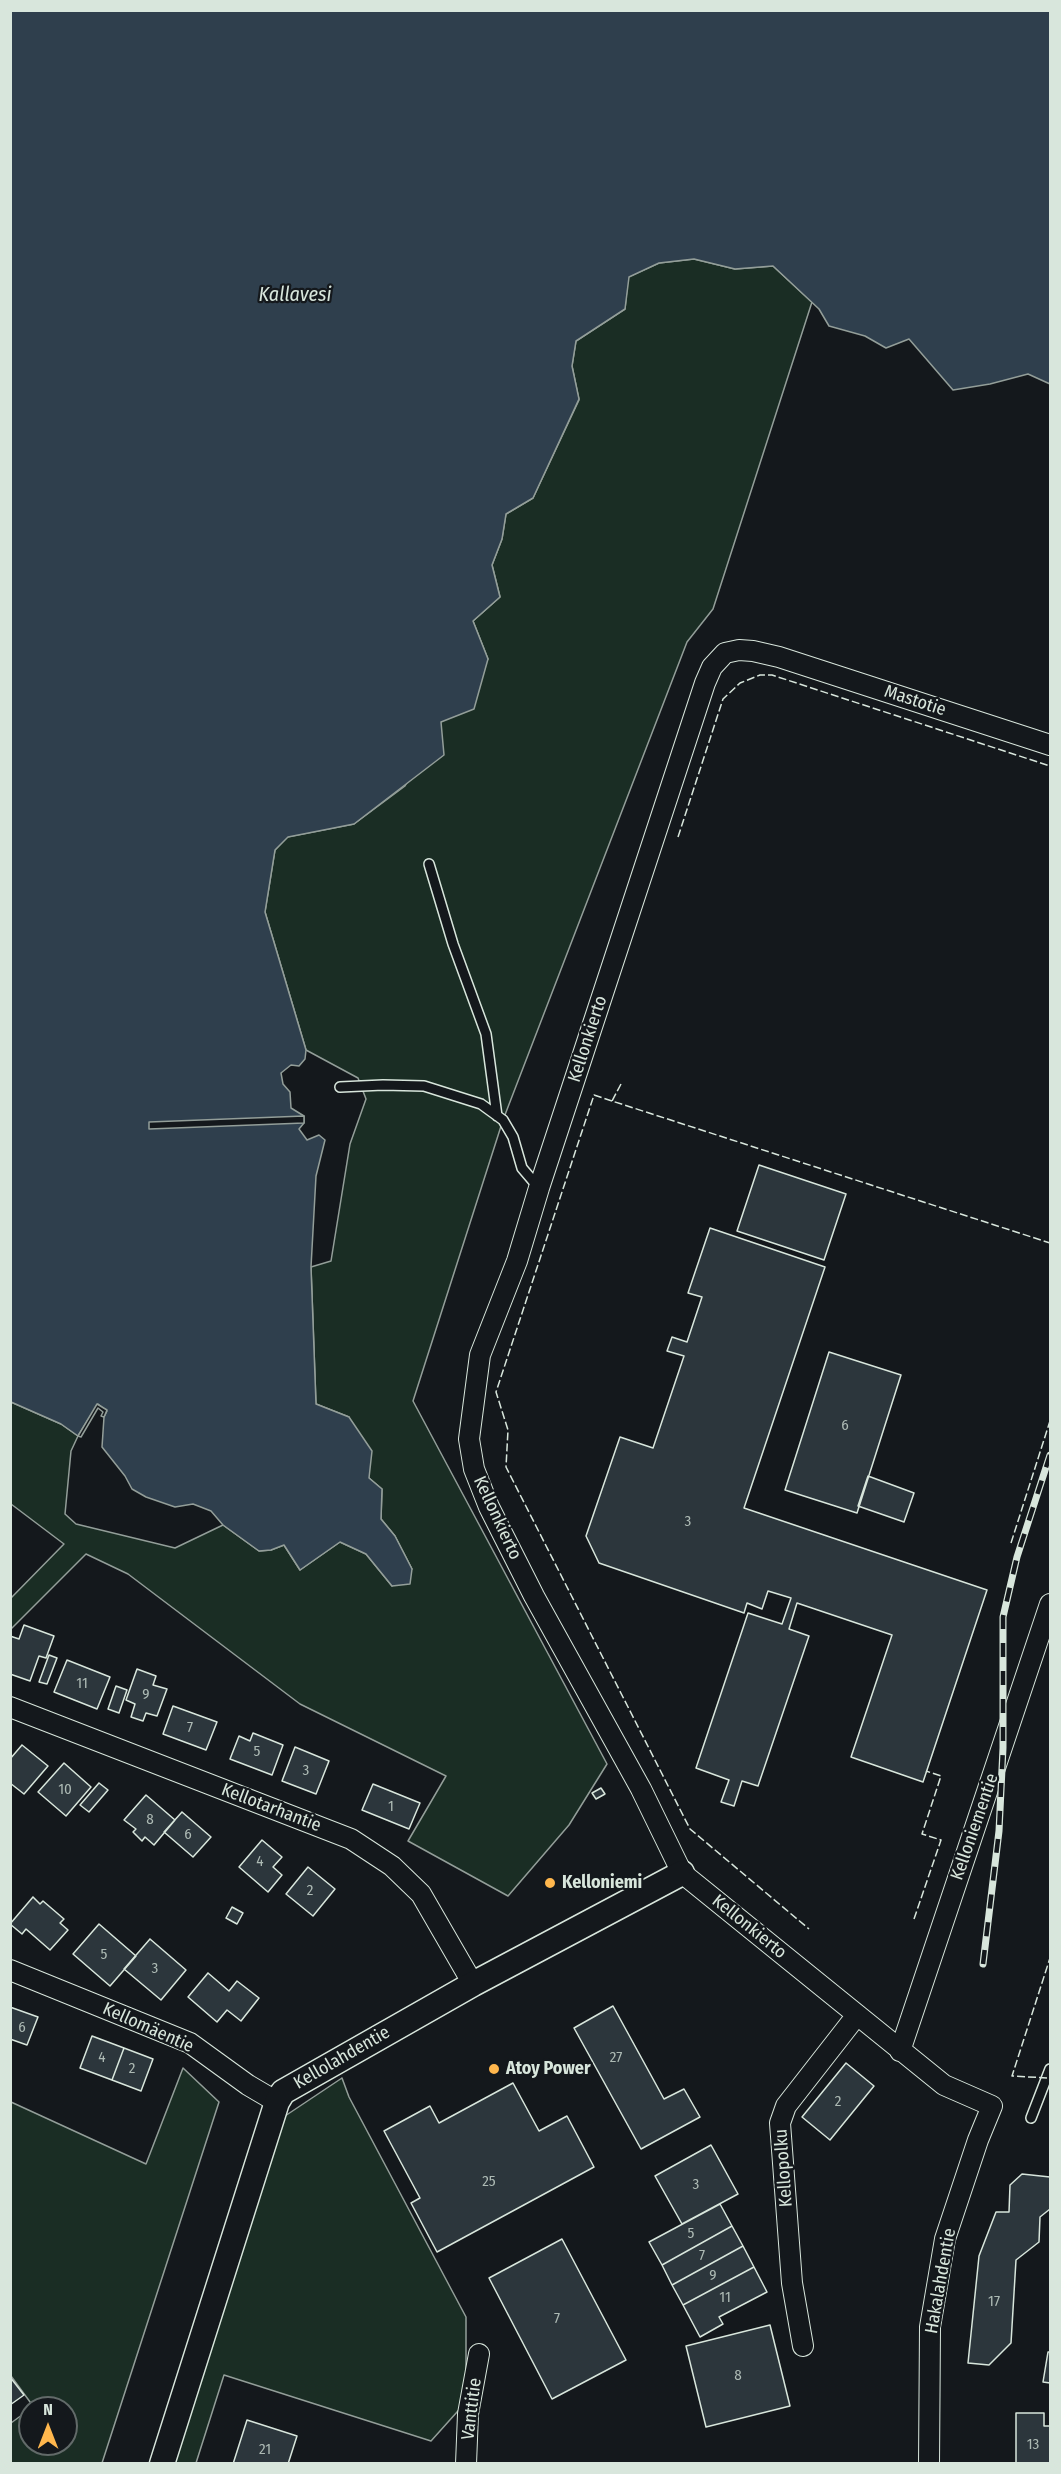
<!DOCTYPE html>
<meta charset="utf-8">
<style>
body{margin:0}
#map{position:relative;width:1061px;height:2474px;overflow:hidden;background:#14181c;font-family:"Fira Sans Condensed",sans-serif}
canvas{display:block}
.frame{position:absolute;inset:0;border:12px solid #d8e6dc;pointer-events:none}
.north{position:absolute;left:18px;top:2396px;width:60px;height:60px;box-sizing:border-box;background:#14181c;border:2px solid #626a69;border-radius:50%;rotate:0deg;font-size:16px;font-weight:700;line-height:24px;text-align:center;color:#d8e6dc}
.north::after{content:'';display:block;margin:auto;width:21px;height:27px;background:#ffb74d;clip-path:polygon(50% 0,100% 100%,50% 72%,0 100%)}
</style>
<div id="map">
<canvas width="1061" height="2474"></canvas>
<div class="frame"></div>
<div class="north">N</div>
</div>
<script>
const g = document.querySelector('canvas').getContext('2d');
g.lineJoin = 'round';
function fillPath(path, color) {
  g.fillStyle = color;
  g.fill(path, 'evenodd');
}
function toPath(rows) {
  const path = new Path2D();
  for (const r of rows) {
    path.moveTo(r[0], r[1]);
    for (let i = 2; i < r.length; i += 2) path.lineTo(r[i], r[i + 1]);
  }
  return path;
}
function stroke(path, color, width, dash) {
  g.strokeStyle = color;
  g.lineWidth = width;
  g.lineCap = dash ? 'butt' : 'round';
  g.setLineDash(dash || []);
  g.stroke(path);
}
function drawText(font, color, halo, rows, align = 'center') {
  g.font = font + ' "Fira Sans Condensed",sans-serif';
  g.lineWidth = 4.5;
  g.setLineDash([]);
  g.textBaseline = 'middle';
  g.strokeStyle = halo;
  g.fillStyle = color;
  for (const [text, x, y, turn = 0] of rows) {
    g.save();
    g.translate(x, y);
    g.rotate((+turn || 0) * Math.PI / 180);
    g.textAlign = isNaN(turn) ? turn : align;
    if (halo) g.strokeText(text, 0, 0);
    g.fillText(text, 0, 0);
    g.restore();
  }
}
const green = toPath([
 [694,259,735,269,773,266,812,302,713,609,687,642,503,1120,413,1401,607,1764,569,1825,508,1896,408,1841,446,1776,300,1704,128,1574,86,1554,11,1629,11,1598,64,1544,11,1504,11,1402,61,1424,78,1436,71,1451,65,1514,76,1524,175,1548,223,1525,259,1551,271,1550,284,1545,300,1570,340,1542,366,1554,392,1586,412,1569,395,1536,381,1519,382,1489,369,1478,349,1417,316,1404,311,1267,331,1261,350,1144,366,1099,358,1078,306,1050,265,912,275,850,287,837,354,824,405,786,441,722,488,659,473,621,500,597,492,565,502,539,506,514,533,498,579,400,572,366,576,341,625,309,628,277,659,263,694,259],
 [183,2068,219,2102,102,2463,11,2463,11,2423,30,2409,30,2444,66,2444,66,2408,31,2408,33,2406,11,2376,11,2102,146,2164,183,2068],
 [342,2078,349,2097,466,2317,466,2402,431,2441,224,2375,196,2463,174,2464,285,2116,342,2078]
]);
fillPath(green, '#1a2d24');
stroke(green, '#939e99', 1.5);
const water = toPath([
 [11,11,1050,11,1050,384,1028,374,990,384,953,390,909,339,886,348,865,336,829,326,819,309,773,266,735,269,694,259,659,263,629,277,625,309,576,341,572,366,579,399,533,498,506,514,502,539,492,565,500,597,473,621,488,659,474,709,441,722,444,755,354,824,288,837,275,850,265,912,306,1050,305,1059,299,1066,291,1065,281,1073,283,1084,290,1092,291,1108,304,1116,304,1123,299,1129,307,1140,319,1135,325,1140,316,1176,311,1267,316,1404,349,1417,372,1451,369,1478,382,1489,381,1519,395,1536,412,1569,410,1584,392,1586,366,1554,340,1542,300,1570,284,1545,271,1550,259,1551,223,1525,211,1511,193,1504,175,1507,146,1497,132,1489,125,1476,102,1447,104,1417,107,1411,98,1404,78,1436,61,1424,11,1402,11,11]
]);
fillPath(water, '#2f3f4d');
stroke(water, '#939e99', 1.5);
const pier = toPath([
 [304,1116,304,1123,149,1129,149,1122,304,1116],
 [97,1404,107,1410,104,1417,101,1416,103,1412,98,1408,81,1437,78,1436,97,1404]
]);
fillPath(pier, '#14181c');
stroke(pier, '#939e99', 1.5);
const building = toPath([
 [759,1165,846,1194,824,1260,737,1231,759,1165],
 [710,1228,825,1267,744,1508,987,1590,923,1782,851,1757,892,1635,797,1603,789,1629,809,1636,758,1786,742,1781,734,1806,721,1802,729,1780,696,1768,748,1613,782,1624,791,1598,768,1591,762,1609,747,1603,744,1613,599,1563,586,1536,620,1437,653,1448,684,1356,667,1351,672,1337,687,1342,702,1297,688,1293,710,1228],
 [829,1352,901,1375,857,1513,785,1490,829,1352],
 [868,1476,914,1493,904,1522,858,1506,868,1476],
 [24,1625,54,1636,46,1658,39,1656,30,1681,10,1674,10,1636,19,1639,24,1625],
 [49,1655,57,1658,47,1684,39,1682,49,1655],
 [67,1660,110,1677,97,1709,54,1692,67,1660],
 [137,1669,156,1676,153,1685,167,1689,157,1716,146,1713,143,1721,131,1717,135,1704,126,1700,137,1669],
 [116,1686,127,1690,119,1713,108,1709,116,1686],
 [173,1706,217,1722,206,1750,163,1734,173,1706],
 [253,1733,283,1745,272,1775,230,1759,239,1736,250,1741,253,1733],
 [22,1745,48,1766,24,1794,10,1783,10,1759,22,1745],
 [295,1747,329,1761,316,1794,282,1781,295,1747],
 [64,1763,91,1787,66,1816,38,1792,64,1763],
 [99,1783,108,1790,89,1812,80,1805,99,1783],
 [373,1784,420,1803,409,1829,362,1810,373,1784],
 [601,1788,605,1794,596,1799,592,1793,601,1788],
 [146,1795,175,1820,154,1845,145,1837,142,1841,133,1832,136,1829,124,1820,146,1795],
 [182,1812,211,1837,193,1857,164,1832,182,1812],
 [262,1840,282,1857,273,1867,282,1875,268,1892,239,1867,262,1840],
 [308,1867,335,1889,313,1916,286,1894,308,1867],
 [33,1897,40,1904,43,1901,64,1919,60,1923,68,1930,50,1950,26,1929,22,1934,10,1924,33,1897],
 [232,1907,243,1913,237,1924,226,1918,232,1907],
 [99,1924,136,1956,110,1986,73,1954,99,1924],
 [150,1939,186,1970,161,2000,124,1969,150,1939],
 [208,1973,229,1991,237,1981,259,1998,241,2021,227,2010,217,2022,188,1997,208,1973],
 [613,2006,664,2099,684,2089,700,2117,641,2149,574,2028,613,2006],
 [10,2007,38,2017,27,2045,10,2039,10,2007],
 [92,2036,124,2048,112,2080,80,2068,92,2036],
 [124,2048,153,2059,141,2091,112,2080,124,2048],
 [846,2063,874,2086,830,2140,802,2117,846,2063],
 [513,2083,539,2131,567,2116,594,2167,437,2252,411,2203,420,2198,384,2131,430,2106,439,2123,513,2083],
 [711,2145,738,2194,682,2224,655,2176,711,2145],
 [1022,2174,1050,2177,1050,2209,1040,2217,1039,2242,1016,2260,1011,2343,989,2365,968,2363,979,2256,996,2212,1009,2212,1010,2185,1022,2174],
 [720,2204,732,2226,662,2265,649,2242,720,2204],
 [732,2226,743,2246,672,2285,662,2265,732,2226],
 [562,2239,626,2360,552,2399,489,2278,562,2239],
 [743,2246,754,2267,683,2305,672,2285,743,2246],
 [754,2267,767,2292,719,2317,723,2324,700,2337,683,2305,754,2267],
 [770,2325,790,2406,706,2427,686,2346,770,2325],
 [1048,2352,1050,2352,1050,2383,1043,2382,1048,2352],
 [10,2377,24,2395,10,2405,10,2377],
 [1016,2413,1044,2413,1044,2426,1050,2426,1050,2464,1016,2464,1016,2413],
 [247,2420,297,2436,288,2464,233,2464,247,2420]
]);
fillPath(building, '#2c363c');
stroke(building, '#d8e6dc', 1.5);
const service = toPath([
 [429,864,453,944,486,1034,497,1116],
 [340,1087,383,1085,424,1086,481,1104,503,1120,513,1137,522,1168,539,1188],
 [1031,2118,1050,2069]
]);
const minor = toPath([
 [10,1707,351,1839,392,1866,421,1894,473,1984],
 [10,1970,190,2043,248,2085,277,2102],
 [900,2051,1050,1604],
 [803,2346,792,2283,780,2123,786,2106,857,2015],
 [466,2464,468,2414,479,2354],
 [929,2464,930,2327,945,2239,978,2140,992,2106,944,2085,682,1873,641,1789,534,1596,489,1507,474,1469,469,1439,480,1355,517,1261,539,1188,705,683,712,667,725,653,739,650,753,651,779,657,1050,745]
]);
const tertiary = toPath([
 [162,2464,277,2102,283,2092,473,1984,682,1873]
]);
stroke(service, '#d8e6dc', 12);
stroke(minor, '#d8e6dc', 22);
stroke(tertiary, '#d8e6dc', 27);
stroke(service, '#14181c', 9);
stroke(minor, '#14181c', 20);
stroke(tertiary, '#14181c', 24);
const rail = toPath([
 [983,1964,999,1831,1003,1748,1003,1617,1017,1557,1050,1455]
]);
stroke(rail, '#d8e6dc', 7);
stroke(rail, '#14181c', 4.5, [14]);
stroke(toPath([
 [678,837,723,699,740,683,760,675,772,675,1050,766],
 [621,1084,612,1101,1050,1243],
 [612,1101,594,1095,496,1392,508,1430,506,1467,690,1829,809,1929],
 [1011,1543,1050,1421],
 [914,1919,941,1840,922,1834,941,1776,926,1771],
 [1047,2078,1012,2076,1050,1958]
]), '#d8e6dc', 1.5, [8, 3]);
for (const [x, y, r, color] of [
 [550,1883,6,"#ffb74d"],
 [494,2069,6,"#ffb74d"]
]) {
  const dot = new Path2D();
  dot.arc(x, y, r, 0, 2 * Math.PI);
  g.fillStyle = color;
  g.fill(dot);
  stroke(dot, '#14181c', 2);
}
drawText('15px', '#adbab4', null, [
 ["6",845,1426],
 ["3",688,1522],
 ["11",82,1684],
 ["9",146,1695],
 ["7",190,1728],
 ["5",257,1752],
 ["3",306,1771],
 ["10",65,1790],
 ["1",391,1807],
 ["8",150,1820],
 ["6",188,1835],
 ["4",260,1862],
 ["2",310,1891],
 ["5",104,1955],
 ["3",155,1969],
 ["6",22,2028],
 ["4",102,2058],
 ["27",616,2058],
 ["2",132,2069],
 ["2",838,2102],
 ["25",489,2182],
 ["3",696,2185],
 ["5",691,2234],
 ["7",702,2256],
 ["9",713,2276],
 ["11",725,2298],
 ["17",994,2302],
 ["7",557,2319],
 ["8",738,2376],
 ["13",1033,2445],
 ["21",265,2450]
]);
drawText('18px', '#d8e6dc', '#14181c', [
 ["Mastotie",915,701,18],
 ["Kellonkierto",588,1039,-72],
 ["Kellonkierto",497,1518,65],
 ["Kellotarhantie",271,1808,21],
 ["Kelloniementie",975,1827,-71],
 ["Kellonkierto",749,1927,39],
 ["Kellomäentie",148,2028,24],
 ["Kellolahdentie",342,2058,-30],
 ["Kellopolku",784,2168,-94],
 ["Hakalahdentie",941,2281,-80],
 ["Vanttitie",472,2409,-83]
]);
drawText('bold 18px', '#d8e6dc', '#14181c', [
 ["Kelloniemi",562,1883],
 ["Atoy Power",506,2069]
], 'left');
drawText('italic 20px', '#d8e6dc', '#14181c', [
 ["Kallavesi",295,295]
]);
</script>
